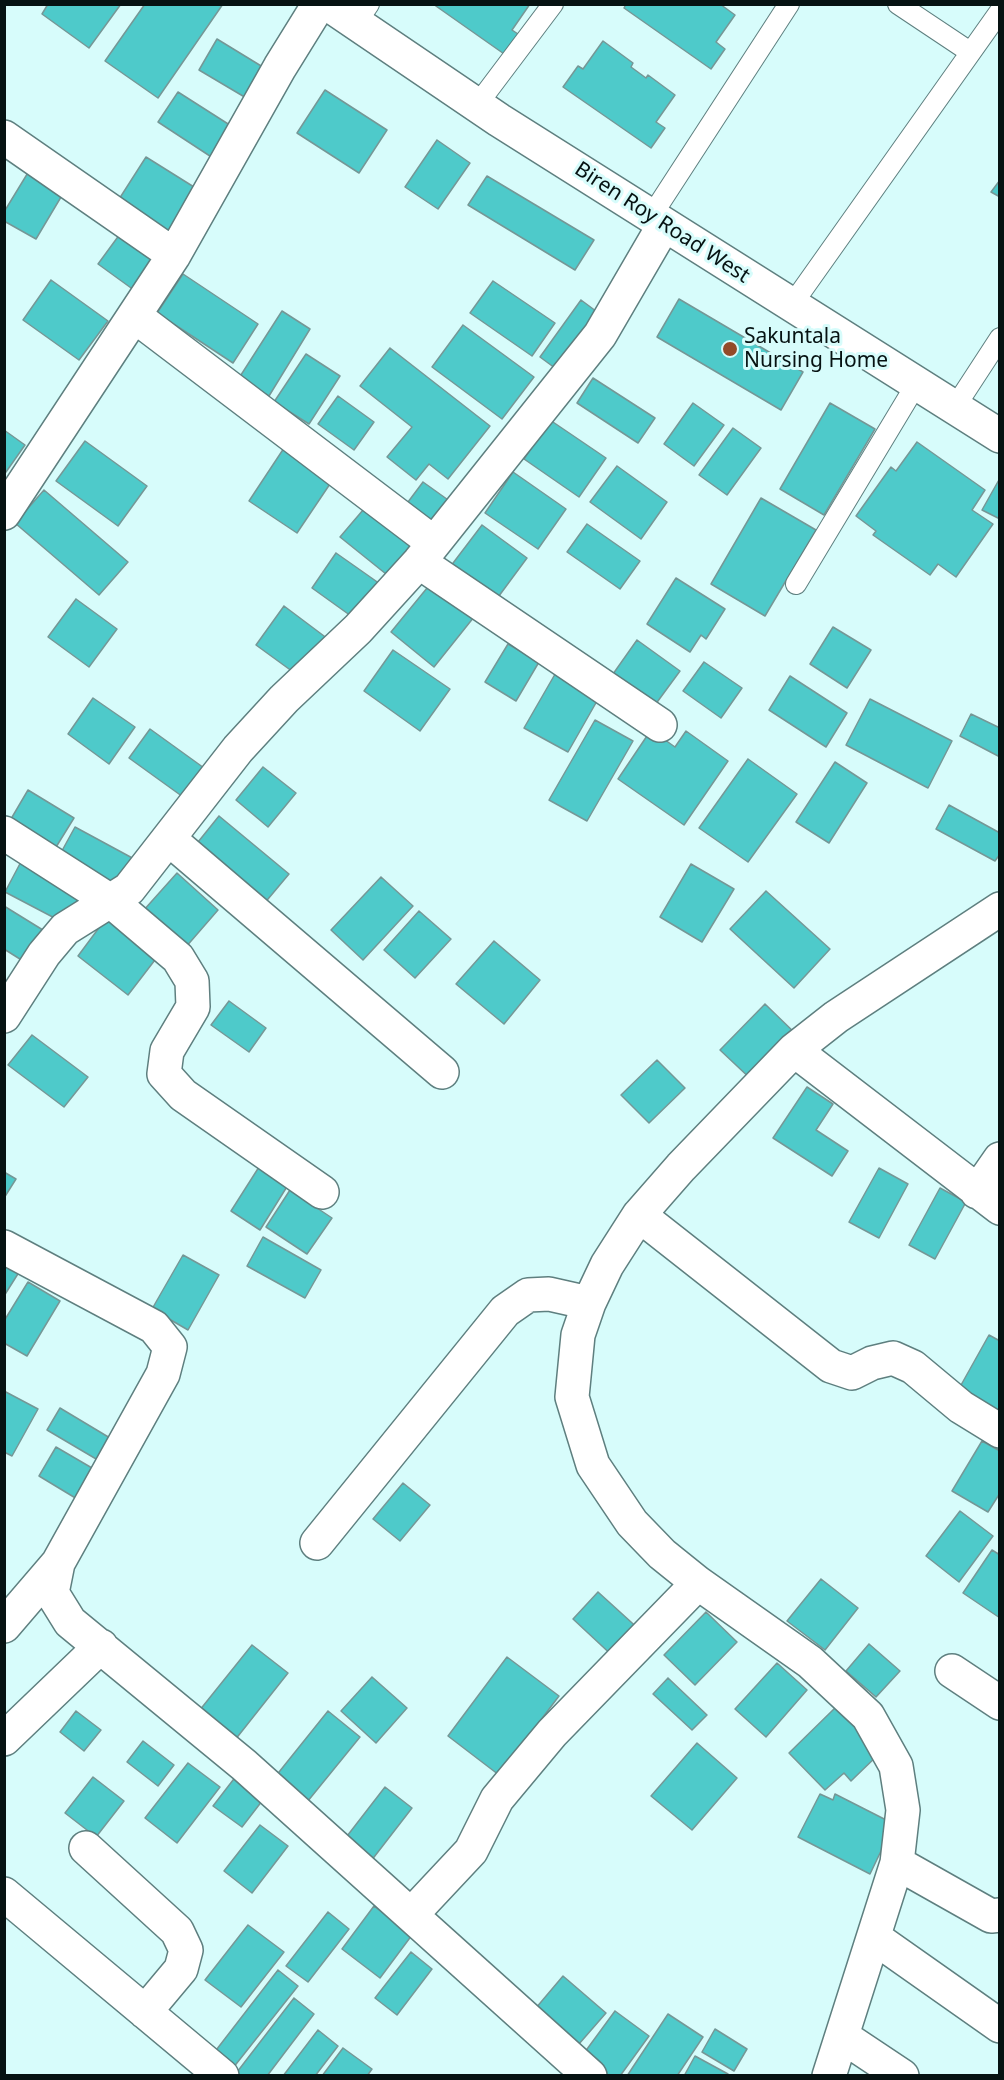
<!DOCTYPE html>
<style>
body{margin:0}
#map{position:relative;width:1004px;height:2080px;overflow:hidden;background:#d7fcfb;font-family:"Noto Sans",sans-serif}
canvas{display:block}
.frame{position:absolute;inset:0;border:6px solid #061212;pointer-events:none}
</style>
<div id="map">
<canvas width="1004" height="2080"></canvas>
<div class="frame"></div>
</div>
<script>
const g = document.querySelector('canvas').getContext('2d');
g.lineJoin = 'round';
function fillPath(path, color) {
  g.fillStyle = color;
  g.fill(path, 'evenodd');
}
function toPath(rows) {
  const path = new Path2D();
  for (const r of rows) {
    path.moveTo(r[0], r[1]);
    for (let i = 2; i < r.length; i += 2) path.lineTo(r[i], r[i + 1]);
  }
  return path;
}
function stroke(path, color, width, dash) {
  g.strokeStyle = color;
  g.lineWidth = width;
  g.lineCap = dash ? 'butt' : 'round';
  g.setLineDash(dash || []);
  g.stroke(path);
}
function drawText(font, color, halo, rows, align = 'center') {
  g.font = font + ' "Noto Sans",sans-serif';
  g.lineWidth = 6;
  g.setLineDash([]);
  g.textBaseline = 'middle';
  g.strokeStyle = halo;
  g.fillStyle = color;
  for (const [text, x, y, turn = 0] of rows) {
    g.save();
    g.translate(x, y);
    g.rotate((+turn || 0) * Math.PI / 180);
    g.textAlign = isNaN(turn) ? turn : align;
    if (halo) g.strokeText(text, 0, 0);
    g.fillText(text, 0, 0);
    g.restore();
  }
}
const building = toPath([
 [48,4,121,4,89,48,42,14,48,4],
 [145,4,223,4,158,98,105,61,145,4],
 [433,4,530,4,512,30,521,36,507,56,433,4],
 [626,4,720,4,735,15,716,42,725,49,711,69,624,8,626,4],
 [217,39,271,72,253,102,199,70,217,39],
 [603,41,633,63,631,67,646,78,648,75,675,95,656,122,665,128,651,148,563,87,578,66,583,69,603,41],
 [325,90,387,130,359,173,297,133,325,90],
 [178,92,236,129,216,160,158,122,178,92],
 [437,140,470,163,438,209,405,187,437,140],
 [146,157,202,192,170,242,114,207,146,157],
 [29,171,64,192,36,239,4,221,4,212,29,171],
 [487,176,594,240,575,270,468,205,487,176],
 [1000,180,1000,197,991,192,1000,180],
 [120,234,160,263,138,293,98,264,120,234],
 [183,274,258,324,233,363,157,313,183,274],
 [51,280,108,321,79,360,23,320,51,280],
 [493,281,555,323,532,356,470,313,493,281],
 [679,299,803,372,781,410,657,337,679,299],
 [581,300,604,317,563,374,540,357,581,300],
 [282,311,310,329,269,396,239,378,282,311],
 [463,325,534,377,502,419,432,367,463,325],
 [390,348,490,426,448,479,429,464,416,480,387,457,412,427,360,386,390,348],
 [306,354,340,376,309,424,274,402,306,354],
 [593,378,655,418,638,443,577,403,593,378],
 [338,396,374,422,354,450,318,424,338,396],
 [693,403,724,425,694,466,664,444,693,403],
 [830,403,875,429,824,515,780,489,830,403],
 [550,420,606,458,579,497,524,459,550,420],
 [733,428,761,448,727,495,699,475,733,428],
 [4,430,25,445,6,472,4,471,4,430],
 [85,441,147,486,118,526,56,481,85,441],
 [288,442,336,475,297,533,249,501,288,442],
 [917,442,985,490,972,510,993,524,956,577,938,564,930,575,873,535,876,531,856,516,891,467,896,471,917,442],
 [617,466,667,502,641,539,590,502,617,466],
 [513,472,566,509,538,549,485,513,513,472],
 [1000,478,1000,519,982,510,1000,478],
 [423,482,451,502,431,531,402,510,423,482],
 [44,490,128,562,99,595,15,523,44,490],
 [761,498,816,530,765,616,711,584,761,498],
 [369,503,419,544,391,578,340,537,369,503],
 [587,524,640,561,620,589,567,552,587,524],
 [482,525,527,558,493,604,447,571,482,525],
 [336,553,383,586,358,621,312,588,336,553],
 [676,578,725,609,706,639,701,635,690,652,647,624,676,578],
 [432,582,474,617,434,667,391,632,432,582],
 [76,599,117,629,89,667,48,637,76,599],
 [284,606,328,639,300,677,256,645,284,606],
 [833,627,871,650,847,688,810,664,833,627],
 [637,640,680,671,655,705,613,674,637,640],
 [508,644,539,662,516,701,485,682,508,644],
 [393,650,450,689,420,731,364,691,393,650],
 [704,662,742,688,721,718,683,691,704,662],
 [558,669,601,694,568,752,524,728,558,669],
 [790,676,847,713,826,747,769,710,790,676],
 [93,698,135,727,109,764,68,734,93,698],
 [870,699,952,741,928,788,846,745,870,699],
 [971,714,1000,728,1000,757,960,736,971,714],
 [595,720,633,741,587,821,549,800,595,720],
 [150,729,211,773,190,802,129,758,150,729],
 [651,730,675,747,686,731,728,761,684,825,618,779,651,730],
 [748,759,797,794,748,862,699,828,748,759],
 [835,762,867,783,829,843,796,822,835,762],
 [263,767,296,793,268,827,236,800,263,767],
 [28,790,74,818,53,852,8,824,28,790],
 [949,805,1000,833,1000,854,995,861,936,829,949,805],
 [219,816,289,874,263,905,194,847,219,816],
 [75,827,136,860,119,891,58,858,75,827],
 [23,858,84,890,66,924,5,892,23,858],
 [691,864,734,889,702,942,660,917,691,864],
 [177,873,218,910,185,948,143,911,177,873],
 [381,877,413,906,363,960,331,930,381,877],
 [766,891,830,949,794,988,730,929,766,891],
 [4,906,51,935,31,966,4,949,4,906],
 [419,911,451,939,415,978,384,950,419,911],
 [107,917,158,956,128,995,78,956,107,917],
 [494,941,540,980,504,1024,456,984,494,941],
 [229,1001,266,1028,249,1052,211,1025,229,1001],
 [765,1004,799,1037,754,1082,720,1050,765,1004],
 [32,1035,88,1077,64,1107,8,1065,32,1035],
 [657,1060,685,1088,649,1123,621,1095,657,1060],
 [807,1087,833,1104,816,1130,848,1151,832,1176,773,1138,807,1087],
 [259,1167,288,1185,260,1230,231,1211,259,1167],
 [879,1168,908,1184,879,1238,849,1222,879,1168],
 [4,1172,16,1179,4,1198,4,1172],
 [940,1188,966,1202,935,1259,909,1245,940,1188],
 [290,1190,332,1218,307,1254,266,1227,290,1190],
 [263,1237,321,1270,305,1298,247,1266,263,1237],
 [183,1255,219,1275,188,1330,152,1309,183,1255],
 [4,1259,21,1269,4,1296,4,1259],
 [28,1282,60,1301,27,1356,4,1343,4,1321,28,1282],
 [989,1335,1000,1341,1000,1413,956,1394,989,1335],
 [4,1391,38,1409,12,1456,4,1452,4,1391],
 [60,1408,120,1444,108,1466,47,1430,60,1408],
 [982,1441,1000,1451,1000,1493,988,1512,952,1491,982,1441],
 [56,1447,104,1475,87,1505,39,1476,56,1447],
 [403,1483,430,1505,400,1541,373,1519,403,1483],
 [960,1511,993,1536,959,1582,926,1556,960,1511],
 [992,1550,1000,1555,1000,1618,963,1593,992,1550],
 [821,1579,858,1608,825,1650,787,1621,821,1579],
 [598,1592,642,1632,617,1660,573,1619,598,1592],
 [706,1612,737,1642,695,1685,664,1655,706,1612],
 [869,1644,900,1671,876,1697,846,1671,869,1644],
 [252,1645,288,1673,231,1745,195,1716,252,1645],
 [507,1657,559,1696,499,1775,448,1736,507,1657],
 [777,1663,807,1690,766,1737,735,1709,777,1663],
 [372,1677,407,1708,376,1743,341,1711,372,1677],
 [668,1678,707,1715,692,1730,653,1694,668,1678],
 [838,1705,882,1751,851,1781,844,1773,825,1790,789,1753,838,1705],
 [76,1711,101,1730,84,1751,60,1732,76,1711],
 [328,1711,360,1737,303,1807,271,1782,328,1711],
 [143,1741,174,1765,158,1786,127,1762,143,1741],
 [697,1743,737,1778,692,1830,651,1796,697,1743],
 [188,1763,220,1787,177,1843,145,1818,188,1763],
 [240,1771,269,1792,242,1827,213,1806,240,1771],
 [93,1777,124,1801,96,1837,65,1813,93,1777],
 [385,1787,412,1808,371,1861,344,1840,385,1787],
 [820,1794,833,1800,835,1794,894,1824,870,1874,798,1837,820,1794],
 [260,1825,288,1846,252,1893,224,1871,260,1825],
 [374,1906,412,1935,380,1978,342,1949,374,1906],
 [328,1912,349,1929,308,1982,286,1966,328,1912],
 [248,1925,284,1952,241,2007,205,1980,248,1925],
 [411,1952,432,1969,397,2015,375,1998,411,1952],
 [278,1970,298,1986,229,2073,210,2058,278,1970],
 [563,1976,606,2013,572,2052,530,2015,563,1976],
 [294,1998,314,2014,267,2076,234,2076,294,1998],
 [615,2011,649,2036,620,2076,600,2076,579,2060,615,2011],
 [668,2014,703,2037,677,2076,627,2076,668,2014],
 [715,2029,747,2049,734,2071,702,2052,715,2029],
 [318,2030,338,2046,315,2076,283,2076,318,2030],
 [343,2048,372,2069,367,2076,322,2076,343,2048],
 [695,2056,728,2074,727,2076,684,2076,695,2056]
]);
fillPath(building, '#4ecaca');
stroke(building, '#759796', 1.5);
const lane = toPath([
 [898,4,970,52],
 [356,23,369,4],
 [477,105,553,4],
 [652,215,789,4],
 [791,306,1000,11],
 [955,407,1000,338],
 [796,584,917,383]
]);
const street = toPath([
 [4,137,174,255],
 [136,317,434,543],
 [4,513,174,255,280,67,319,4],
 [419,562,660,725],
 [4,833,112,902,178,958,192,981,193,1007,167,1051,164,1074,183,1095,322,1192],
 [169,839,442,1072],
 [4,1016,44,954,65,929,129,889,238,749,284,699,358,629,419,562,600,335,664,225],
 [794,1050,1000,1208],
 [977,1192,1000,1159],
 [639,1215,831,1366,852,1373,872,1363,893,1358,913,1367,961,1407,1000,1431],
 [4,1247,154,1327,170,1347,163,1374,58,1563,52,1593,70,1622,244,1765,590,2076],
 [317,1543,505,1311,528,1295,549,1294,589,1303],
 [4,1626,58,1563],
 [952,1671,1000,1703],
 [4,1739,101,1646],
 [86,1848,177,1931,186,1950,181,1969,145,2012],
 [897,1863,991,1916,1000,1915],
 [4,1894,222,2076],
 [411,1915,471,1851,497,1799,552,1733,698,1583],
 [875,1938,1000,2026],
 [842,2036,902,2076],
 [829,2076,897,1863,903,1810,896,1766,868,1716,810,1662,698,1583,662,1554,632,1523,593,1465,572,1397,578,1335,589,1303,607,1265,639,1215,681,1167,794,1050,836,1017,1000,909]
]);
const secondary = toPath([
 [328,4,499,120,1000,436]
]);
stroke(lane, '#5e7f7f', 22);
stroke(street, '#5e7f7f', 36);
stroke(secondary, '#5e7f7f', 36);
stroke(lane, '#fff', 20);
stroke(street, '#fff', 33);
stroke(secondary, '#fff', 33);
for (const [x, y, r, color] of [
 [730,349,8,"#934b29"]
]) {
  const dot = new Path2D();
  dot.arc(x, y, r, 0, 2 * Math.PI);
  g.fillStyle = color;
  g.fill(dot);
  stroke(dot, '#d7fcfb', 2);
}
drawText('21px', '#061212', '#d7fcfb', [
 ["Biren Roy Road West",662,223,33]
]);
drawText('21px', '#061212', '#d7fcfb', [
 ["Sakuntala",744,337],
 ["Nursing Home",744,361]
], 'left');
</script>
